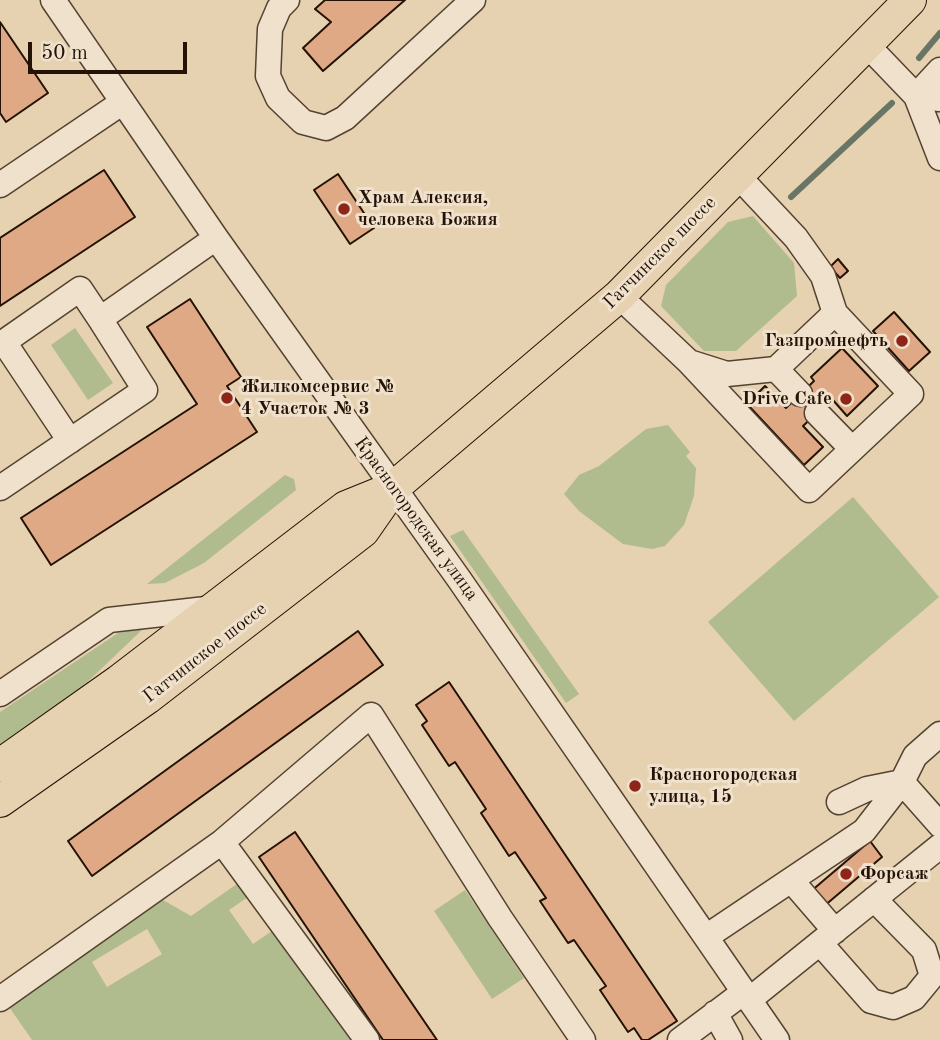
<!DOCTYPE html>
<meta charset="utf-8">
<style>
body{margin:0}
#map{position:relative;width:940px;height:1040px;overflow:hidden;background:#e6d1b1;font-family:"Old Standard TT",serif}
canvas{display:block}
.scale{position:absolute;left:28px;top:42px;width:159px;height:32px;box-sizing:border-box;border:4px solid #231205;border-top:0;padding-left:9px;font-size:21px;line-height:24px;white-space:nowrap;color:#231205;-webkit-text-stroke:5px #efe1cc;paint-order:stroke}
</style>
<div id="map">
<canvas width="940" height="1040"></canvas>
<div class="scale">50 m</div>
</div>
<script>
const g = document.querySelector('canvas').getContext('2d');
g.lineJoin = 'round';
function fillPath(path, color) {
  g.fillStyle = color;
  g.fill(path, 'evenodd');
}
function toPath(rows) {
  const path = new Path2D();
  for (const r of rows) {
    path.moveTo(r[0], r[1]);
    for (let i = 2; i < r.length; i += 2) path.lineTo(r[i], r[i + 1]);
  }
  return path;
}
function stroke(path, color, width, dash) {
  g.strokeStyle = color;
  g.lineWidth = width;
  g.lineCap = dash ? 'butt' : 'round';
  g.setLineDash(dash || []);
  g.stroke(path);
}
function drawText(font, color, halo, rows, align = 'center') {
  g.font = font + ' "Old Standard TT",serif';
  g.lineWidth = 6;
  g.setLineDash([]);
  g.textBaseline = 'middle';
  g.strokeStyle = halo;
  g.fillStyle = color;
  for (const [text, x, y, turn = 0] of rows) {
    g.save();
    g.translate(x, y);
    g.rotate((+turn || 0) * Math.PI / 180);
    g.textAlign = isNaN(turn) ? turn : align;
    if (halo) g.strokeText(text, 0, 0);
    g.fillText(text, 0, 0);
    g.restore();
  }
}
fillPath(toPath([
 [753,216,794,263,797,296,736,351,704,351,661,306,666,285,728,222],
 [75,328,113,383,88,400,51,345],
 [668,425,690,452,686,456,696,468,694,496,684,525,665,546,652,549,623,544,579,511,564,494,579,475,599,466,646,429],
 [285,475,294,479,296,490,204,563,165,583,147,584],
 [853,497,939,597,794,721,708,622],
 [463,530,579,694,566,703,450,536],
 [144,628,79,690,0,747,0,712,118,633],
 [244,879,357,1040,32,1040,7,1004,156,896,191,916],
 [248,897,272,931,253,944,229,910],
 [147,929,162,954,107,987,92,962],
 [465,890,524,978,492,999,434,911]
]), '#b1bc8e');
stroke(toPath([
 [919,58,940,33],
 [791,197,892,103]
]), '#697666', 6);
const building = toPath([
 [325,0,405,0,323,71,303,48,331,22,315,9,325,0],
 [0,22,48,93,6,122,0,113,0,22],
 [104,170,135,217,0,306,0,238,104,170],
 [338,174,374,228,350,244,314,190,338,174],
 [838,259,848,271,840,278,830,267,838,259],
 [190,299,241,377,227,386,257,432,51,565,21,518,197,404,147,327,190,299],
 [894,312,930,352,909,371,873,331,894,312],
 [842,348,878,386,847,416,832,399,803,426,823,447,804,465,747,404,765,386,786,408,814,381,811,377,842,348],
 [358,631,383,665,92,876,68,841,358,631],
 [449,682,677,1021,648,1040,642,1040,634,1028,628,1032,600,990,606,986,574,940,568,943,540,901,546,898,515,852,509,856,481,813,486,809,455,762,449,766,422,725,427,721,416,705,449,682],
 [295,832,437,1040,383,1040,259,857,295,832],
 [870,841,882,857,823,907,810,892,870,841]
]);
fillPath(building, '#e0a986');
stroke(building, '#231205', 2);
const minor = toPath([
 [53,0,216,238,459,579,777,1040],
 [287,0,279,8,270,29,268,76,278,98,303,122,326,128,345,118,473,0],
 [867,45,916,96,940,158],
 [940,70,916,96,940,99],
 [0,185,123,102],
 [619,296,689,362,727,374,776,369,835,313,823,276,796,238,738,176],
 [689,362,809,490,911,394,835,313],
 [776,369,800,394],
 [817,413,852,449],
 [70,441,4,342,80,289,100,319],
 [0,488,145,390,100,319,216,238],
 [0,694,109,620,215,608],
 [902,782,940,825],
 [839,802,867,789,902,782],
 [222,842,367,1040],
 [791,880,835,931],
 [706,937,864,831,902,782,915,756,940,734],
 [820,943,871,1001,893,1007,914,998,932,976,924,950,874,899],
 [0,999,222,842,371,715,500,918,583,1040],
 [749,1000,940,846],
 [715,1013,730,1040],
 [680,1040,744,992]
]);
const major = toPath([
 [0,765,119,681,346,507,393,488],
 [0,801,147,698,363,531,393,488,619,296,910,0]
]);
stroke(minor, '#544230', 27);
stroke(major, '#231205', 34);
stroke(minor, '#efe1cc', 24);
stroke(major, '#e6d1b1', 32);
for (const [x, y, r, color] of [
 [344,209,7,"#8f2418"],
 [902,341,7,"#8f2418"],
 [227,398,7,"#8f2418"],
 [846,399,7,"#8f2418"],
 [635,786,7,"#8f2418"],
 [846,874,7,"#8f2418"]
]) {
  const dot = new Path2D();
  dot.arc(x, y, r, 0, 2 * Math.PI);
  g.fillStyle = color;
  g.fill(dot);
  stroke(dot, '#efe1cc', 2.5);
}
drawText('bold 19px', '#231205', '#efe1cc', [
 ["Храм Алексия,",358,198],
 ["человека Божия",358,220],
 ["Газпромнефть",888,341,"right"],
 ["Жилкомсервис №",241,387],
 ["4 Участок № 3",241,409],
 ["Drive Cafe",832,399,"right"],
 ["Красногородская",649,775],
 ["улица, 15",649,797],
 ["Форсаж",860,874]
], 'left');
drawText('19px', '#231205', '#efe1cc', [
 ["Гатчинское шоссе",660,253,-45],
 ["Красногородская улица",416,519,54],
 ["Гатчинское шоссе",205,653,-38]
]);
</script>
